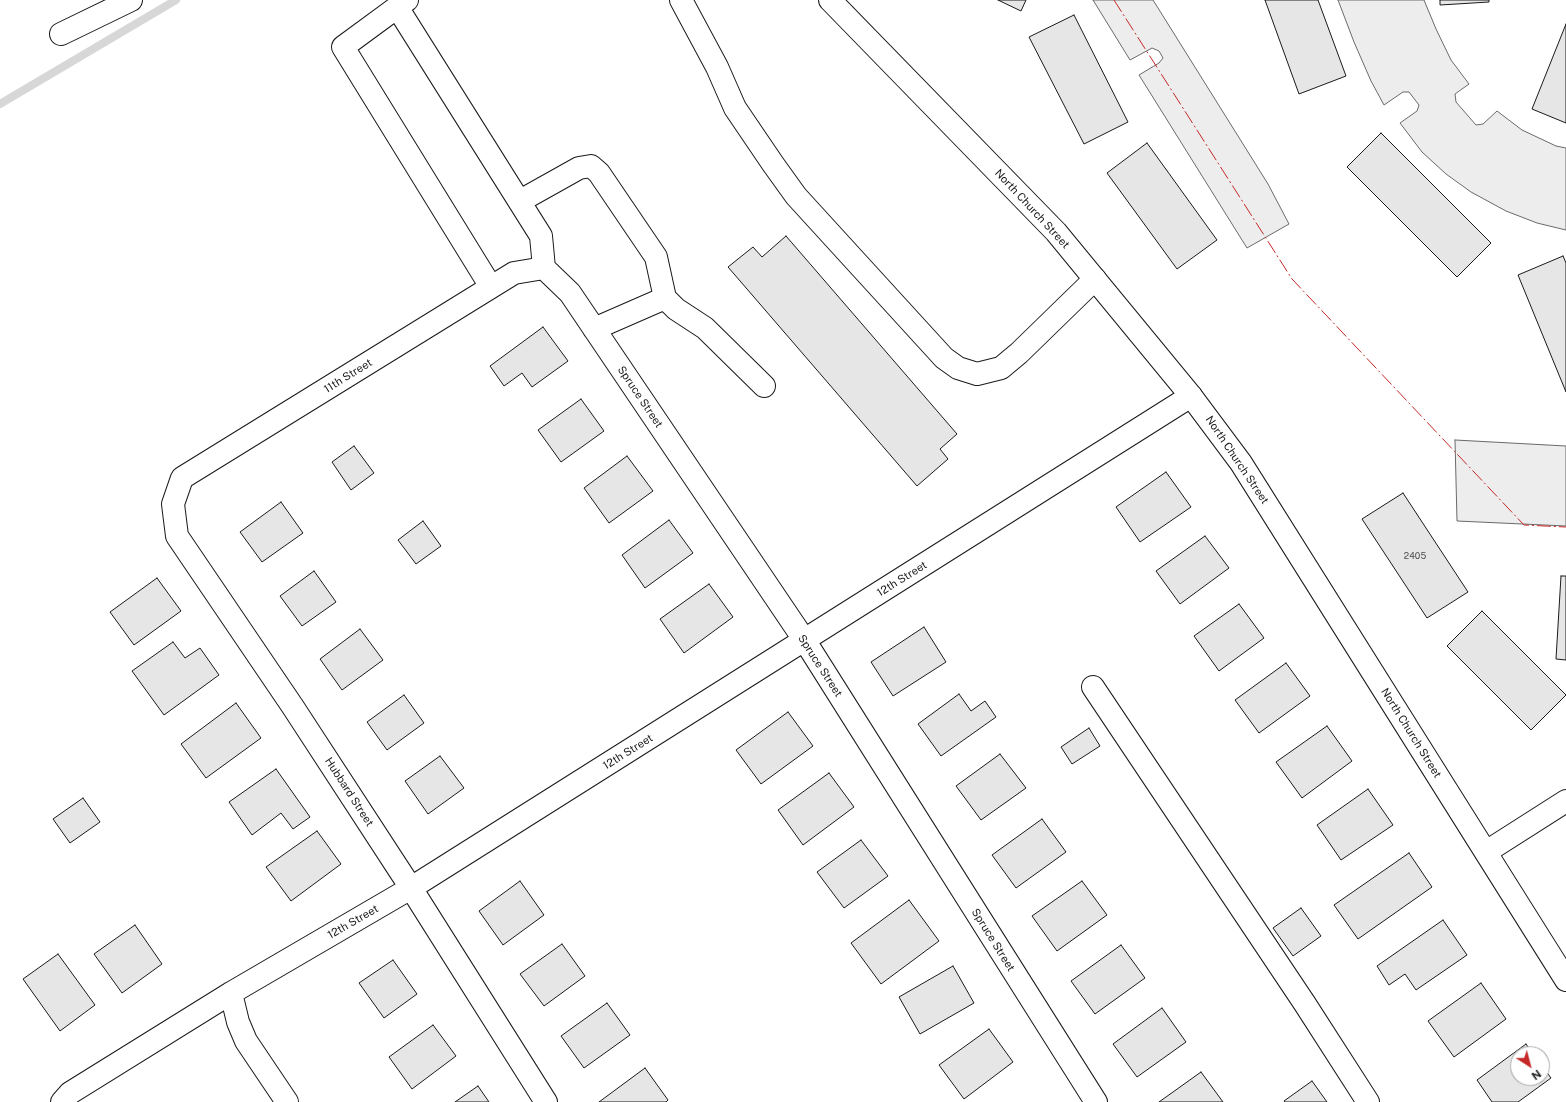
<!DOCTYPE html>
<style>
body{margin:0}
#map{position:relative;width:1566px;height:1102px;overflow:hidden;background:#fff;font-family:"Public Sans",sans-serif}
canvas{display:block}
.north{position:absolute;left:1510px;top:1046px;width:40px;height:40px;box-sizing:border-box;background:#fff;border:1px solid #a3a3a3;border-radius:50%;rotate:144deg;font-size:11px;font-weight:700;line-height:16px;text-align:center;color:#1a1a1a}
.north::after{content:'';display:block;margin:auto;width:14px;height:18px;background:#c62828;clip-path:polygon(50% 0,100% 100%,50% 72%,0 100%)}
</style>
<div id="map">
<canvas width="1566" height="1102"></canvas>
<div class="north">N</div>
</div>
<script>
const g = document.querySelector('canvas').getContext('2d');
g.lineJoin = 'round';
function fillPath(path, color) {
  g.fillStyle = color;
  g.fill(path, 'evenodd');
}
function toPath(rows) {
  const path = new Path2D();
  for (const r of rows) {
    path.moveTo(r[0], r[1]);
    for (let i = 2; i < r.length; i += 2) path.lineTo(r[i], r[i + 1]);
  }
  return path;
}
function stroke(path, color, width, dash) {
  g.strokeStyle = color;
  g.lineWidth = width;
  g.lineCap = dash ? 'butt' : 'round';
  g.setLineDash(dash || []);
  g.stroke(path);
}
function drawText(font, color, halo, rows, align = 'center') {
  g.font = font + ' "Public Sans",sans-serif';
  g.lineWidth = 3;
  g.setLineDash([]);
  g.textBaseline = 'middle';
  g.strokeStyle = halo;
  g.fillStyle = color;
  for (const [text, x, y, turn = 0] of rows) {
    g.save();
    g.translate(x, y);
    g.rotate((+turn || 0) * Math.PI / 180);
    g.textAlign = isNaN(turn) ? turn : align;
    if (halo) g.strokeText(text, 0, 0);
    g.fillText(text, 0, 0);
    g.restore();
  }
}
const built = toPath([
 [1093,0,1153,0,1268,184,1289,224,1247,248,1139,75,1159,63,1163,58,1159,51,1152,48,1130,60,1093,0],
 [1338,0,1424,0,1436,29,1451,60,1469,84,1455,94,1456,102,1476,125,1483,124,1497,111,1522,130,1556,146,1566,148,1566,230,1537,223,1506,211,1471,192,1446,174,1422,152,1400,123,1417,111,1419,105,1409,92,1403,92,1384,105,1371,81,1354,42,1338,0],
 [1455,440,1566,446,1566,526,1457,521,1455,440]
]);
fillPath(built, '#ededed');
stroke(built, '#6a6a6a', 1);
stroke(toPath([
 [0,104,176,0]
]), '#d7d7d7', 8);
const building = toPath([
 [998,0,1026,0,1021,11,998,0],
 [1265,0,1318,0,1346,76,1299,94,1265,0],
 [1440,0,1489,0,1489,2,1440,5,1440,0],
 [1074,15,1128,122,1084,144,1029,37,1074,15],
 [1566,24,1566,123,1532,109,1566,24],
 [1381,133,1491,243,1457,277,1347,167,1381,133],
 [1147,143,1217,240,1177,269,1107,173,1147,143],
 [786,236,957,434,940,449,948,459,917,486,728,267,753,247,762,257,786,236],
 [1563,256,1566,263,1566,392,1518,275,1563,256],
 [543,327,568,361,532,387,522,373,504,386,490,366,543,327],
 [581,399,604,431,561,462,538,430,581,399],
 [354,446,374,473,351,490,332,462,354,446],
 [627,456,653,491,609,523,584,488,627,456],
 [1166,472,1191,507,1140,542,1116,507,1166,472],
 [1403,493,1468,592,1427,618,1362,519,1403,493],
 [281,502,303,533,262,562,240,532,281,502],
 [669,520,693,553,645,588,622,555,669,520],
 [423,521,441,546,416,564,398,540,423,521],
 [1205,536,1229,568,1180,604,1156,571,1205,536],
 [314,571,336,602,302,626,280,596,314,571],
 [1561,576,1566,576,1566,660,1556,659,1561,576],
 [157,578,181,611,134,645,110,612,157,578],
 [709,584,733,617,684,653,660,619,709,584],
 [1239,604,1264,638,1219,671,1194,636,1239,604],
 [1482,611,1566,695,1531,730,1447,646,1482,611],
 [924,627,946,662,893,696,871,662,924,627],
 [360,629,383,660,342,690,320,659,360,629],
 [173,642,185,658,200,648,219,675,164,715,132,671,173,642],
 [1286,663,1310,696,1259,733,1235,700,1286,663],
 [959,694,971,711,985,701,996,717,941,756,918,724,959,694],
 [404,695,424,723,387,750,367,722,404,695],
 [236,703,261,738,206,778,181,744,236,703],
 [788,712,813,746,761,784,736,750,788,712],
 [1327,726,1352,761,1302,798,1276,762,1327,726],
 [1089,728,1100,746,1072,764,1061,747,1089,728],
 [1000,754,1026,788,981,820,956,786,1000,754],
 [440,756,464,788,428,814,405,781,440,756],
 [276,769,310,817,293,829,281,813,252,835,229,802,276,769],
 [829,773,854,807,803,845,778,810,829,773],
 [1368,789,1393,825,1341,860,1317,825,1368,789],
 [83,798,100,822,70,843,53,819,83,798],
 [1042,819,1066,852,1016,888,992,855,1042,819],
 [317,831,341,864,291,901,266,867,317,831],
 [861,840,888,876,844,908,817,872,861,840],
 [1409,853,1432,887,1358,939,1334,905,1409,853],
 [520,881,544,915,503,945,479,911,520,881],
 [1082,881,1107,915,1057,951,1032,916,1082,881],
 [909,900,939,941,881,984,851,943,909,900],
 [1301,908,1321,936,1293,956,1273,928,1301,908],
 [1443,920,1467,955,1416,990,1405,974,1389,985,1377,966,1443,920],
 [135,925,162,964,122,993,94,954,135,925],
 [562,944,585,976,544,1006,520,974,562,944],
 [1121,945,1145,978,1095,1014,1071,981,1121,945],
 [58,954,95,1005,60,1031,23,979,58,954],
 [393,960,417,994,384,1018,359,983,393,960],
 [953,966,974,1003,920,1034,899,997,953,966],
 [1481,983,1506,1019,1454,1057,1428,1021,1481,983],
 [607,1003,630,1035,584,1068,561,1036,607,1003],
 [1162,1008,1186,1042,1137,1077,1113,1044,1162,1008],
 [433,1025,456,1056,412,1089,389,1057,433,1025],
 [989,1029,1013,1062,964,1099,939,1065,989,1029],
 [1526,1044,1533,1054,1518,1054,1518,1078,1542,1078,1542,1066,1551,1078,1518,1102,1492,1102,1477,1080,1526,1044],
 [645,1068,668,1100,666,1102,599,1102,645,1068],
 [1201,1072,1223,1102,1159,1102,1201,1072],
 [1312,1081,1327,1102,1285,1102,1284,1101,1312,1081],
 [478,1086,489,1102,455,1102,478,1086]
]);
fillPath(building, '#e6e6e6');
stroke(building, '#1a1a1a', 1);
const minor = toPath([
 [407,0,343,47,491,287],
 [681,0,717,67,735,108,773,164,796,196,944,358,958,368,977,374,1001,368,1019,353,1095,279],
 [397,7,541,236,544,268],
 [61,34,131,0],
 [520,201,579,168,591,166,599,173,656,257,665,298,594,329],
 [665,298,676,309,705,328,764,386],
 [1093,687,1305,1004,1368,1102],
 [1486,852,1566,801],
 [231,993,238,1022,246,1041,287,1102],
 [62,1102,70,1093,231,993,411,888,1191,396],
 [546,1102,411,888,293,707,177,536,173,504,182,478,514,273,544,268,570,293,805,641,1096,1102]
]);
const major = toPath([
 [830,0,1056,232,1191,396,1241,463,1566,980]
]);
stroke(minor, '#1a1a1a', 24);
stroke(major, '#1a1a1a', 24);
stroke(minor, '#fff', 22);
stroke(major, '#fff', 22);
stroke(toPath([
 [1114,0,1292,279,1524,525,1566,527]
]), '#c62828', 1, [14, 3, 2, 3]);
drawText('9px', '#4d4d4d', null, [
 ["2405",1415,556]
]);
drawText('11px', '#1a1a1a', '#fff', [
 ["North Church Street",1032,209,47],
 ["11th Street",348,376,-32],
 ["Spruce Street",640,397,56],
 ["North Church Street",1237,460,56],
 ["12th Street",902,579,-32],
 ["Spruce Street",820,666,57],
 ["North Church Street",1411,733,58],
 ["12th Street",628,752,-32],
 ["Hubbard Street",349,792,57],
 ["12th Street",353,922,-30],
 ["Spruce Street",993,940,58]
]);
</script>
